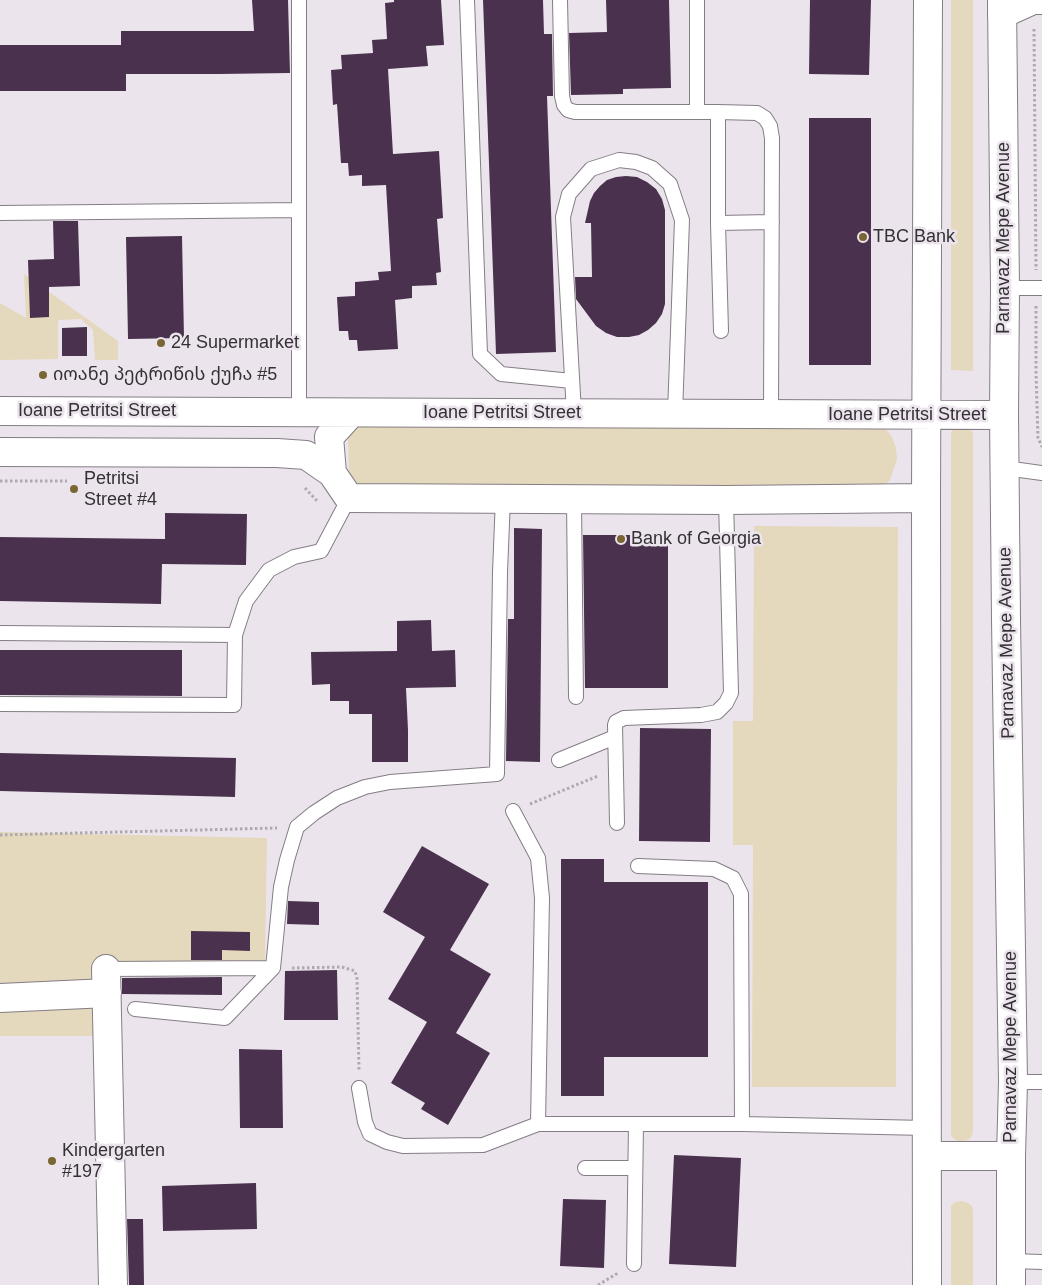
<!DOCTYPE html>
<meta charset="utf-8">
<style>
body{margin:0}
canvas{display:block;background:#ece4ed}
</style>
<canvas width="1042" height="1285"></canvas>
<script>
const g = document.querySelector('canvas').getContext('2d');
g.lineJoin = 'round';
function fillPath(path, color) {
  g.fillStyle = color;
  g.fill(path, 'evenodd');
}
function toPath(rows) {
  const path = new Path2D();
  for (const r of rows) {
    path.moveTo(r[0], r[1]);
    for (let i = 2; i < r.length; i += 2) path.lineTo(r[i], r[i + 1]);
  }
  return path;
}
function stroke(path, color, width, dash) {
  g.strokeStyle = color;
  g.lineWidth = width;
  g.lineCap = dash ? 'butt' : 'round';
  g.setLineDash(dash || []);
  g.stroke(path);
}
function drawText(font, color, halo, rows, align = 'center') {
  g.font = font + ' Arial,"Noto Sans Georgian",sans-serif';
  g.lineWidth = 5;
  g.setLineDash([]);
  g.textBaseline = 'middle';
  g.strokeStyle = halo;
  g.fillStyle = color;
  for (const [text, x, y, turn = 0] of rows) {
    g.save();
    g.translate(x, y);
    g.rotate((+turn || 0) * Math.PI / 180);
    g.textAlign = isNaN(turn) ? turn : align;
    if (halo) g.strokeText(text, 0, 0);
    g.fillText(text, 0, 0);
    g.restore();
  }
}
fillPath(toPath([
 [951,0,973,0,973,371,951,370],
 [24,274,118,341,118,360,95,360,93,330,81,319,58,320,58,359,0,360,0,303,26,318],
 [364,423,875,424,886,429,892,437,896,448,897,459,890,480,883,487,365,489,355,484,349,475,348,436,355,427],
 [956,425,968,425,971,430,973,434,973,1130,972,1136,968,1140,962,1142,955,1140,951,1136,951,434,953,429],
 [754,526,898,527,896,1087,752,1087,753,845,733,845,733,721,753,721],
 [0,832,267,838,265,964,101,963,102,1036,0,1036],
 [962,1201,968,1203,972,1206,973,1210,973,1285,951,1285,951,1206,955,1202]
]), '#e4d8bd');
fillPath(toPath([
 [252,0,288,0,290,73,220,74,126,74,126,91,0,91,0,45,121,45,121,31,254,31],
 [394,0,441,0,444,45,426,46,428,66,388,69,393,154,439,151,443,218,437,219,441,272,436,273,437,285,412,286,412,298,395,300,398,349,358,351,357,340,349,340,348,331,339,331,337,297,355,296,355,282,379,280,378,272,391,271,386,185,362,186,362,175,349,176,348,163,341,163,337,104,333,105,331,70,342,69,341,55,373,53,372,40,387,39,385,3,394,2],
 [483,0,543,0,544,34,552,34,553,96,547,96,556,352,496,354],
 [606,0,669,0,671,88,623,89,623,94,571,95,569,33,607,32],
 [810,0,871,0,869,75,809,74],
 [809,118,871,118,871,365,809,365],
 [626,176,637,177,647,182,656,189,662,199,665,210,665,304,662,314,656,323,648,330,639,335,629,337,617,337,606,333,596,326,576,299,575,277,592,277,591,223,585,223,590,201,594,193,600,186,607,180,616,177],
 [53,221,78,221,80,286,49,287,49,317,30,318,28,260,54,259],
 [182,236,184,338,128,339,126,237],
 [87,327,87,356,62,356,62,328],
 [165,513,247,514,246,565,162,564,161,604,0,601,0,537,165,539],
 [514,528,542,529,540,762,506,761,508,619,514,619],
 [583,535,668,535,668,688,585,688],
 [431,620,432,651,455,650,456,687,406,688,408,730,408,762,372,762,372,714,349,714,349,701,330,701,330,684,312,685,311,652,397,651,397,621],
 [0,650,182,650,182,696,0,695],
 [640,728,711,729,710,842,639,841],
 [0,753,236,758,235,797,0,791],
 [422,846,489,884,450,950,491,974,456,1033,490,1053,448,1125,421,1109,425,1103,391,1083,427,1022,388,999,425,937,383,912],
 [561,859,604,859,604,882,708,882,708,1057,604,1057,604,1096,561,1096],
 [288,901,319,902,319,925,287,924],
 [191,931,250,932,250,951,222,950,222,960,191,960],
 [337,970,338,1020,284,1020,285,971],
 [222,977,222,995,122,994,122,978],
 [239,1049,282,1050,283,1128,240,1128],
 [674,1155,741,1158,736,1267,669,1264],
 [256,1183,257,1229,163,1231,162,1186],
 [563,1199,606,1200,604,1268,560,1266],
 [127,1219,143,1219,144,1285,129,1285]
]), '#4a324f');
const lane = toPath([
 [467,0,480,354,501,374,572,381],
 [560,0,562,96,564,105,568,110,575,112,718,112,718,223,772,222],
 [697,0,697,111],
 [718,112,757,113,765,118,770,126,772,138,771,414],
 [0,213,299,210],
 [718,223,721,331],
 [1005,288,1042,288],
 [299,412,299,0],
 [574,413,563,217,569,194,591,169,619,160,636,162,652,168,670,184,682,220,675,414],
 [1005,468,1042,473],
 [574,499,576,697],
 [0,633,235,635],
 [0,704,234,705,235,635,246,601,269,570,294,557,321,551,349,498],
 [559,760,615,737],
 [617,823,615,725,616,722,624,718,701,715,717,712,726,703,731,693,726,500],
 [638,866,714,869,733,878,741,894,742,1124],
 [106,969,273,968],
 [135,1009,225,1018,273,968,281,887,287,860,297,827,314,813,337,798,365,787,390,782,497,774,500,572,503,498],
 [1013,1082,1042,1082],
 [359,1088,365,1122,370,1134,387,1142,403,1146,483,1145,538,1124,542,898,538,858,513,811],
 [538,1124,742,1124,926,1128],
 [585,1168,635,1168],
 [1011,1261,1042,1262],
 [634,1264,636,1124]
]);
const street = toPath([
 [1002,14,1033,0,1042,0],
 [106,969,113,1285],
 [0,998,107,993]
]);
const secondary = toPath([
 [1002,0,1005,288,1004,415,1006,619,1013,1082,1011,1156,1011,1285],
 [0,411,1004,415],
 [0,452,277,453,306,455,332,473,349,498,726,500,926,498],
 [332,473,329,437,351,413],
 [927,1156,1011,1156],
 [927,1285,926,498,928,0]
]);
stroke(lane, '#847d85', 16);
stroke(street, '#847d85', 30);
stroke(secondary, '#847d85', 30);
stroke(toPath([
 [1034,29,1036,270],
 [1036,306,1036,373,1038,438,1042,447],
 [0,481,67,481],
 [305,488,318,502],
 [530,804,598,776],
 [0,835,277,828],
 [292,968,342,967,355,971,357,978,359,1070],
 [598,1285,618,1273]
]), '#aea8af', 3, [2.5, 2.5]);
stroke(lane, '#fff', 14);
stroke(street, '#fff', 28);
stroke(secondary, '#fff', 28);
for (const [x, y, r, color] of [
 [863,237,5,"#7a6635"],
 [161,343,5,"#7a6635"],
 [43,375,5,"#7a6635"],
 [74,489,5,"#7a6635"],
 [621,539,5,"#7a6635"],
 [52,1161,5,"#7a6635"]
]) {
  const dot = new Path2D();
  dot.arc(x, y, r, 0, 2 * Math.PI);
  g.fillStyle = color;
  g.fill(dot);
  stroke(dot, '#ece4ed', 2);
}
drawText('18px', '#333134', '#ece4ed', [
 ["TBC Bank",873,237],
 ["24 Supermarket",171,343],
 ["იოანე პეტრიწის ქუჩა #5",53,375],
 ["Petritsi",84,479],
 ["Street #4",84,500],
 ["Bank of Georgia",631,539],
 ["Kindergarten",62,1151],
 ["#197",62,1172]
], 'left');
drawText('18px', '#333134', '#ece4ed', [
 ["Parnavaz Mepe Avenue",1004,238,-90],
 ["Ioane Petritsi Street",97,411],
 ["Ioane Petritsi Street",502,413],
 ["Ioane Petritsi Street",907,415],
 ["Parnavaz Mepe Avenue",1007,643,-91],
 ["Parnavaz Mepe Avenue",1011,1047,-90]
]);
</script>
